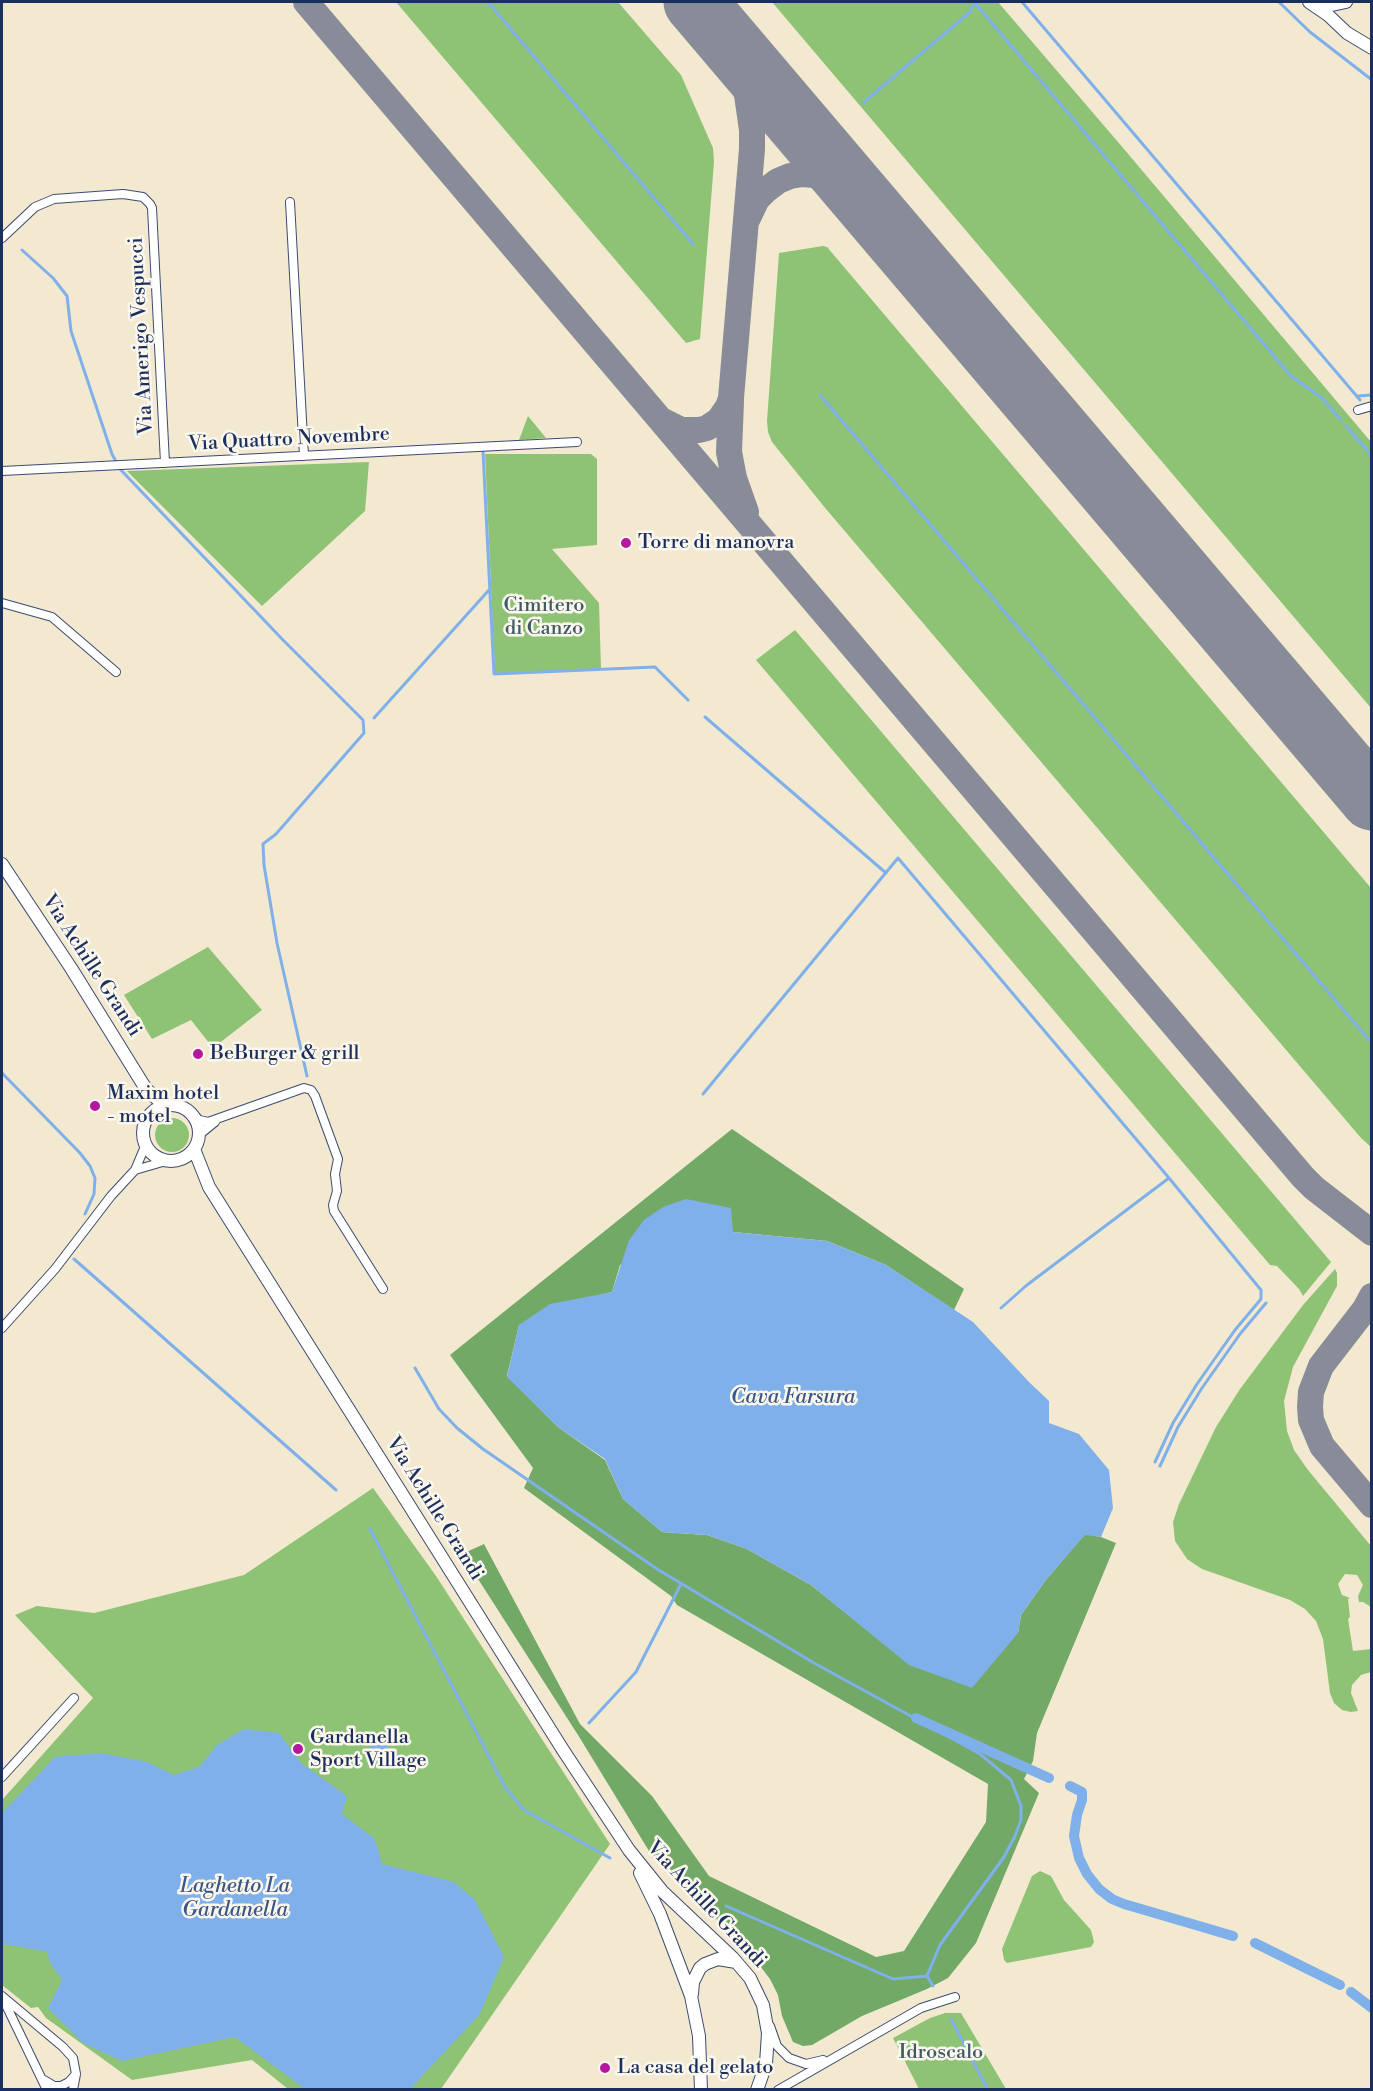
<!DOCTYPE html>
<style>
body{margin:0}
#map{position:relative;width:1373px;height:2091px;overflow:hidden;background:#f3e9d1;font-family:"Libre Bodoni",serif}
canvas{display:block}
.frame{position:absolute;inset:0;border:3px solid #1b2f5e;pointer-events:none}
</style>
<div id="map">
<canvas width="1373" height="2091"></canvas>
<div class="frame"></div>
</div>
<script>
const g = document.querySelector('canvas').getContext('2d');
g.lineJoin = 'round';
function fillPath(path, color) {
  g.fillStyle = color;
  g.fill(path, 'evenodd');
}
function toPath(rows) {
  const path = new Path2D();
  for (const r of rows) {
    if (r.length === 3) {
      path.moveTo(r[0] + r[2], r[1]);
      path.arc(r[0], r[1], r[2], 0, 2 * Math.PI);
      continue;
    }
    path.moveTo(r[0], r[1]);
    for (let i = 2; i < r.length; i += 2) path.lineTo(r[i], r[i + 1]);
  }
  return path;
}
function stroke(path, color, width, dash) {
  g.strokeStyle = color;
  g.lineWidth = width;
  g.lineCap = dash ? 'butt' : 'round';
  g.setLineDash(dash || []);
  g.stroke(path);
}
function drawText(font, color, halo, rows, align = 'center') {
  g.font = font + ' "Libre Bodoni",serif';
  g.lineWidth = 5;
  g.setLineDash([]);
  g.textBaseline = 'middle';
  g.strokeStyle = halo;
  g.fillStyle = color;
  for (const [text, x, y, turn = 0] of rows) {
    g.save();
    g.translate(x, y);
    g.rotate((+turn || 0) * Math.PI / 180);
    g.textAlign = isNaN(turn) ? turn : align;
    if (halo) g.strokeText(text, 0, 0);
    g.fillText(text, 0, 0);
    g.restore();
  }
}
fillPath(toPath([
 [396,2,618,2,681,75,713,148,714,162,700,339,686,343],
 [772,2,998,2,1124,149,1371,442,1371,708],
 [823,246,827,247,1371,888,1371,1147,1361,1138,826,509,772,442,768,432,767,421,779,253],
 [528,416,546,438,519,440],
 [485,454,591,454,597,459,597,545,552,549,599,603,601,669,495,674],
 [369,462,365,511,262,606,127,471],
 [795,630,1331,1262,1303,1296,1299,1289,1277,1266,1270,1265,756,660],
 [208,947,262,1010,213,1048,191,1020,152,1039,124,995],
 [172,1135,17],
 [1335,1269,1337,1273,1337,1286,1293,1367,1284,1401,1287,1431,1294,1450,1308,1470,1371,1546,1371,1607,1363,1602,1359,1602,1358,1596,1363,1585,1357,1575,1345,1574,1338,1584,1342,1595,1350,1598,1348,1599,1350,1617,1348,1619,1353,1651,1371,1649,1371,1672,1361,1675,1352,1685,1351,1693,1358,1711,1351,1712,1342,1710,1334,1703,1330,1693,1323,1639,1316,1621,1305,1609,1290,1600,1202,1569,1187,1559,1175,1541,1173,1522,1179,1504,1216,1427,1240,1389,1303,1305],
 [373,1488,436,1576,610,1844,441,2089,288,2089,252,2060,132,2080,46,2018,38,2007,31,2008,2,1985,2,1800,93,1698,15,1615,37,1606,94,1613,244,1575],
 [1040,1871,1051,1876,1064,1900,1091,1930,1094,1942,1091,1947,1007,1963,1004,1960,1002,1949,1032,1876],
 [945,2013,961,2013,1006,2089,919,2089,893,2038,930,2018]
]), '#8ec375');
fillPath(toPath([
 [732,1129,964,1289,954,1310,886,1265,827,1241,733,1232,620,1265,612,1292,582,1299,519,1325,507,1376,558,1427,605,1460,623,1499,662,1532,707,1535,747,1549,811,1585,909,1664,1018,1633,1021,1615,1045,1581,1085,1534,1101,1537,1116,1543,1037,1733,1033,1761,1024,1779,1039,1793,976,1943,948,1978,927,1989,862,2016,812,2045,803,2046,793,2042,782,2016,778,1995,770,1979,750,1953,649,1851,578,1735,462,1554,484,1544,580,1724,652,1796,709,1876,876,1957,904,1951,986,1822,988,1784,677,1605,671,1596,524,1488,533,1468,450,1355]
]), '#72a966');
fillPath(toPath([
 [686,1199,731,1208,733,1232,827,1241,886,1265,973,1322,1029,1382,1049,1401,1049,1423,1079,1434,1109,1470,1113,1508,1101,1537,1085,1535,1045,1581,1021,1615,1018,1633,972,1688,909,1665,811,1585,747,1549,707,1535,662,1532,623,1499,605,1459,558,1427,507,1377,519,1325,550,1304,612,1292,629,1240,644,1220,663,1207],
 [244,1729,279,1733,301,1763,347,1796,342,1814,375,1839,382,1864,454,1882,475,1900,504,1957,480,2014,411,2088,408,2090,305,2089,235,2037,122,2061,83,2043,48,2008,62,1980,49,1961,48,1952,4,1944,2,1942,2,1813,55,1757,102,1753,147,1762,174,1775,199,1767,217,1745],
 [382,1736,385,1738,385,1743,391,1751,394,1750,399,1755,400,1759,397,1763,392,1763,389,1760,385,1763,378,1758,370,1760,369,1758,374,1754,369,1748]
]), '#7fb0ea');
stroke(toPath([
 [488,2,693,244],
 [974,2,1291,376,1321,397,1341,420],
 [1022,2,1360,400],
 [1279,2,1310,32,1372,80],
 [863,103,970,12,974,2],
 [22,250,53,278,67,296,71,331,112,454,120,469,283,640,363,720,364,733,276,834,263,844,264,865,277,943,307,1076],
 [820,395,1370,1041],
 [1358,396,1372,395],
 [1346,426,1372,456],
 [483,451,494,674,655,667,688,700],
 [705,717,886,873],
 [374,718,489,590],
 [2,1073,80,1153,90,1166,95,1178,94,1194,85,1214],
 [703,1094,898,858,1169,1178,1261,1290,1261,1299,1235,1330,1197,1384,1173,1423,1155,1462],
 [74,1259,336,1490],
 [1001,1308,1027,1285,1169,1178],
 [415,1368,439,1409,457,1428,483,1449,657,1569,814,1663,980,1754,1011,1780,1021,1806,1021,1820,1015,1836,1004,1857,940,1945,927,1976],
 [1160,1466,1178,1427,1202,1388,1240,1334,1266,1303],
 [370,1529,505,1787,524,1810,610,1858],
 [589,1723,636,1672,681,1584],
 [726,1906,893,1979,927,1976],
 [927,1976,933,1986],
 [951,2019,988,2090]
]), '#7fb0ea', 3);
stroke(toPath([
 [916,1718,1049,1778],
 [1070,1786,1082,1792,1082,1800,1077,1815,1074,1836,1079,1858,1087,1874,1099,1889,1112,1899,1124,1904,1233,1936],
 [1255,1943,1340,1985],
 [1351,1992,1372,2008]
]), '#7fb0ea', 10);
stroke(toPath([
 [306,2,1303,1177,1314,1188,1372,1233],
 [748,218,757,199,766,190,778,181,790,176,803,174,814,175,832,182,867,205],
 [731,402,729,452,734,478,746,512],
 [661,420,681,430,699,430,707,428,719,420,728,407,731,398,752,149,752,130,747,95,736,64,718,29],
 [1372,1296,1365,1309,1321,1366,1311,1392,1310,1407,1311,1420,1322,1446,1372,1505]
]), '#878c98', 26);
stroke(toPath([
 [695,2,1372,799]
]), '#878c98', 63);
const street = toPath([
 [290,202,304,456],
 [2,238,35,207,54,199,123,194,143,197,150,204,152,208,165,463],
 [1358,410,1372,406],
 [2,471,577,442],
 [2,603,52,617,116,672],
 [196,1119,208,1122,304,1088,311,1090,315,1096,338,1159,335,1174,337,1191,333,1205,334,1211,383,1289],
 [199,1135,215,1122],
 [135,1170,166,1161],
 [2,1328,55,1269,111,1196,135,1170,146,1144],
 [2,1777,74,1698],
 [2,1996,63,2047,73,2058,76,2074,73,2090],
 [5,2003,47,2090],
 [770,2026,777,2046,789,2058,806,2064,823,2060],
 [44,2080,54,2086,61,2086,69,2082,76,2074],
 [778,2090,921,2008,955,1997]
]);
const secondary = toPath([
 [1309,2,1328,15,1347,33,1372,48],
 [1314,3,1332,5,1346,2],
 [2,864,71,968,146,1089,165,1106],
 [171,1133,28],
 [194,1149,209,1187,563,1750,629,1850,662,1891,732,1957,750,1978,763,2005,768,2033,766,2064,757,2090],
 [640,1873,660,1914,691,1996,699,2036,701,2090],
 [692,1994,693,1982,700,1968,705,1964,718,1959,736,1962]
]);
stroke(street, '#3b4b6f', 10);
stroke(secondary, '#3b4b6f', 14);
stroke(street, '#fff', 8);
stroke(secondary, '#fff', 12);
for (const [x, y, r, color] of [
 [626,543,6,"#b5179e"],
 [198,1054,6,"#b5179e"],
 [95,1106,6,"#b5179e"],
 [298,1749,6,"#b5179e"],
 [605,2068,6,"#b5179e"]
]) {
  const dot = new Path2D();
  dot.arc(x, y, r, 0, 2 * Math.PI);
  g.fillStyle = color;
  g.fill(dot);
  stroke(dot, '#fbf7ec', 2);
}
drawText('20px', '#1b2f5e', '#fbf7ec', [
 ["Via Amerigo Vespucci",142,336,-93],
 ["Via Quattro Novembre",289,440,-3],
 ["Via Achille Grandi",91,966,57],
 ["Via Achille Grandi",434,1509,58],
 ["Via Achille Grandi",706,1905,47]
]);
drawText('20px', '#1b2f5e', '#fbf7ec', [
 ["Torre di manovra",638,543],
 ["BeBurger & grill",210,1054],
 ["Maxim hotel",107,1094],
 ["- motel",107,1117],
 ["Gardanella",310,1738],
 ["Sport Village",310,1761],
 ["La casa del gelato",617,2068]
], 'left');
drawText('20px', '#3e5b65', '#fbf7ec', [
 ["Cimitero",544,606],
 ["di Canzo",544,629],
 ["Idroscalo",941,2053]
]);
drawText('italic 21px', '#395688', '#fbf7ec', [
 ["Cava Farsura",793,1398],
 ["Laghetto La",235,1887],
 ["Gardanella",235,1911]
]);
</script>
